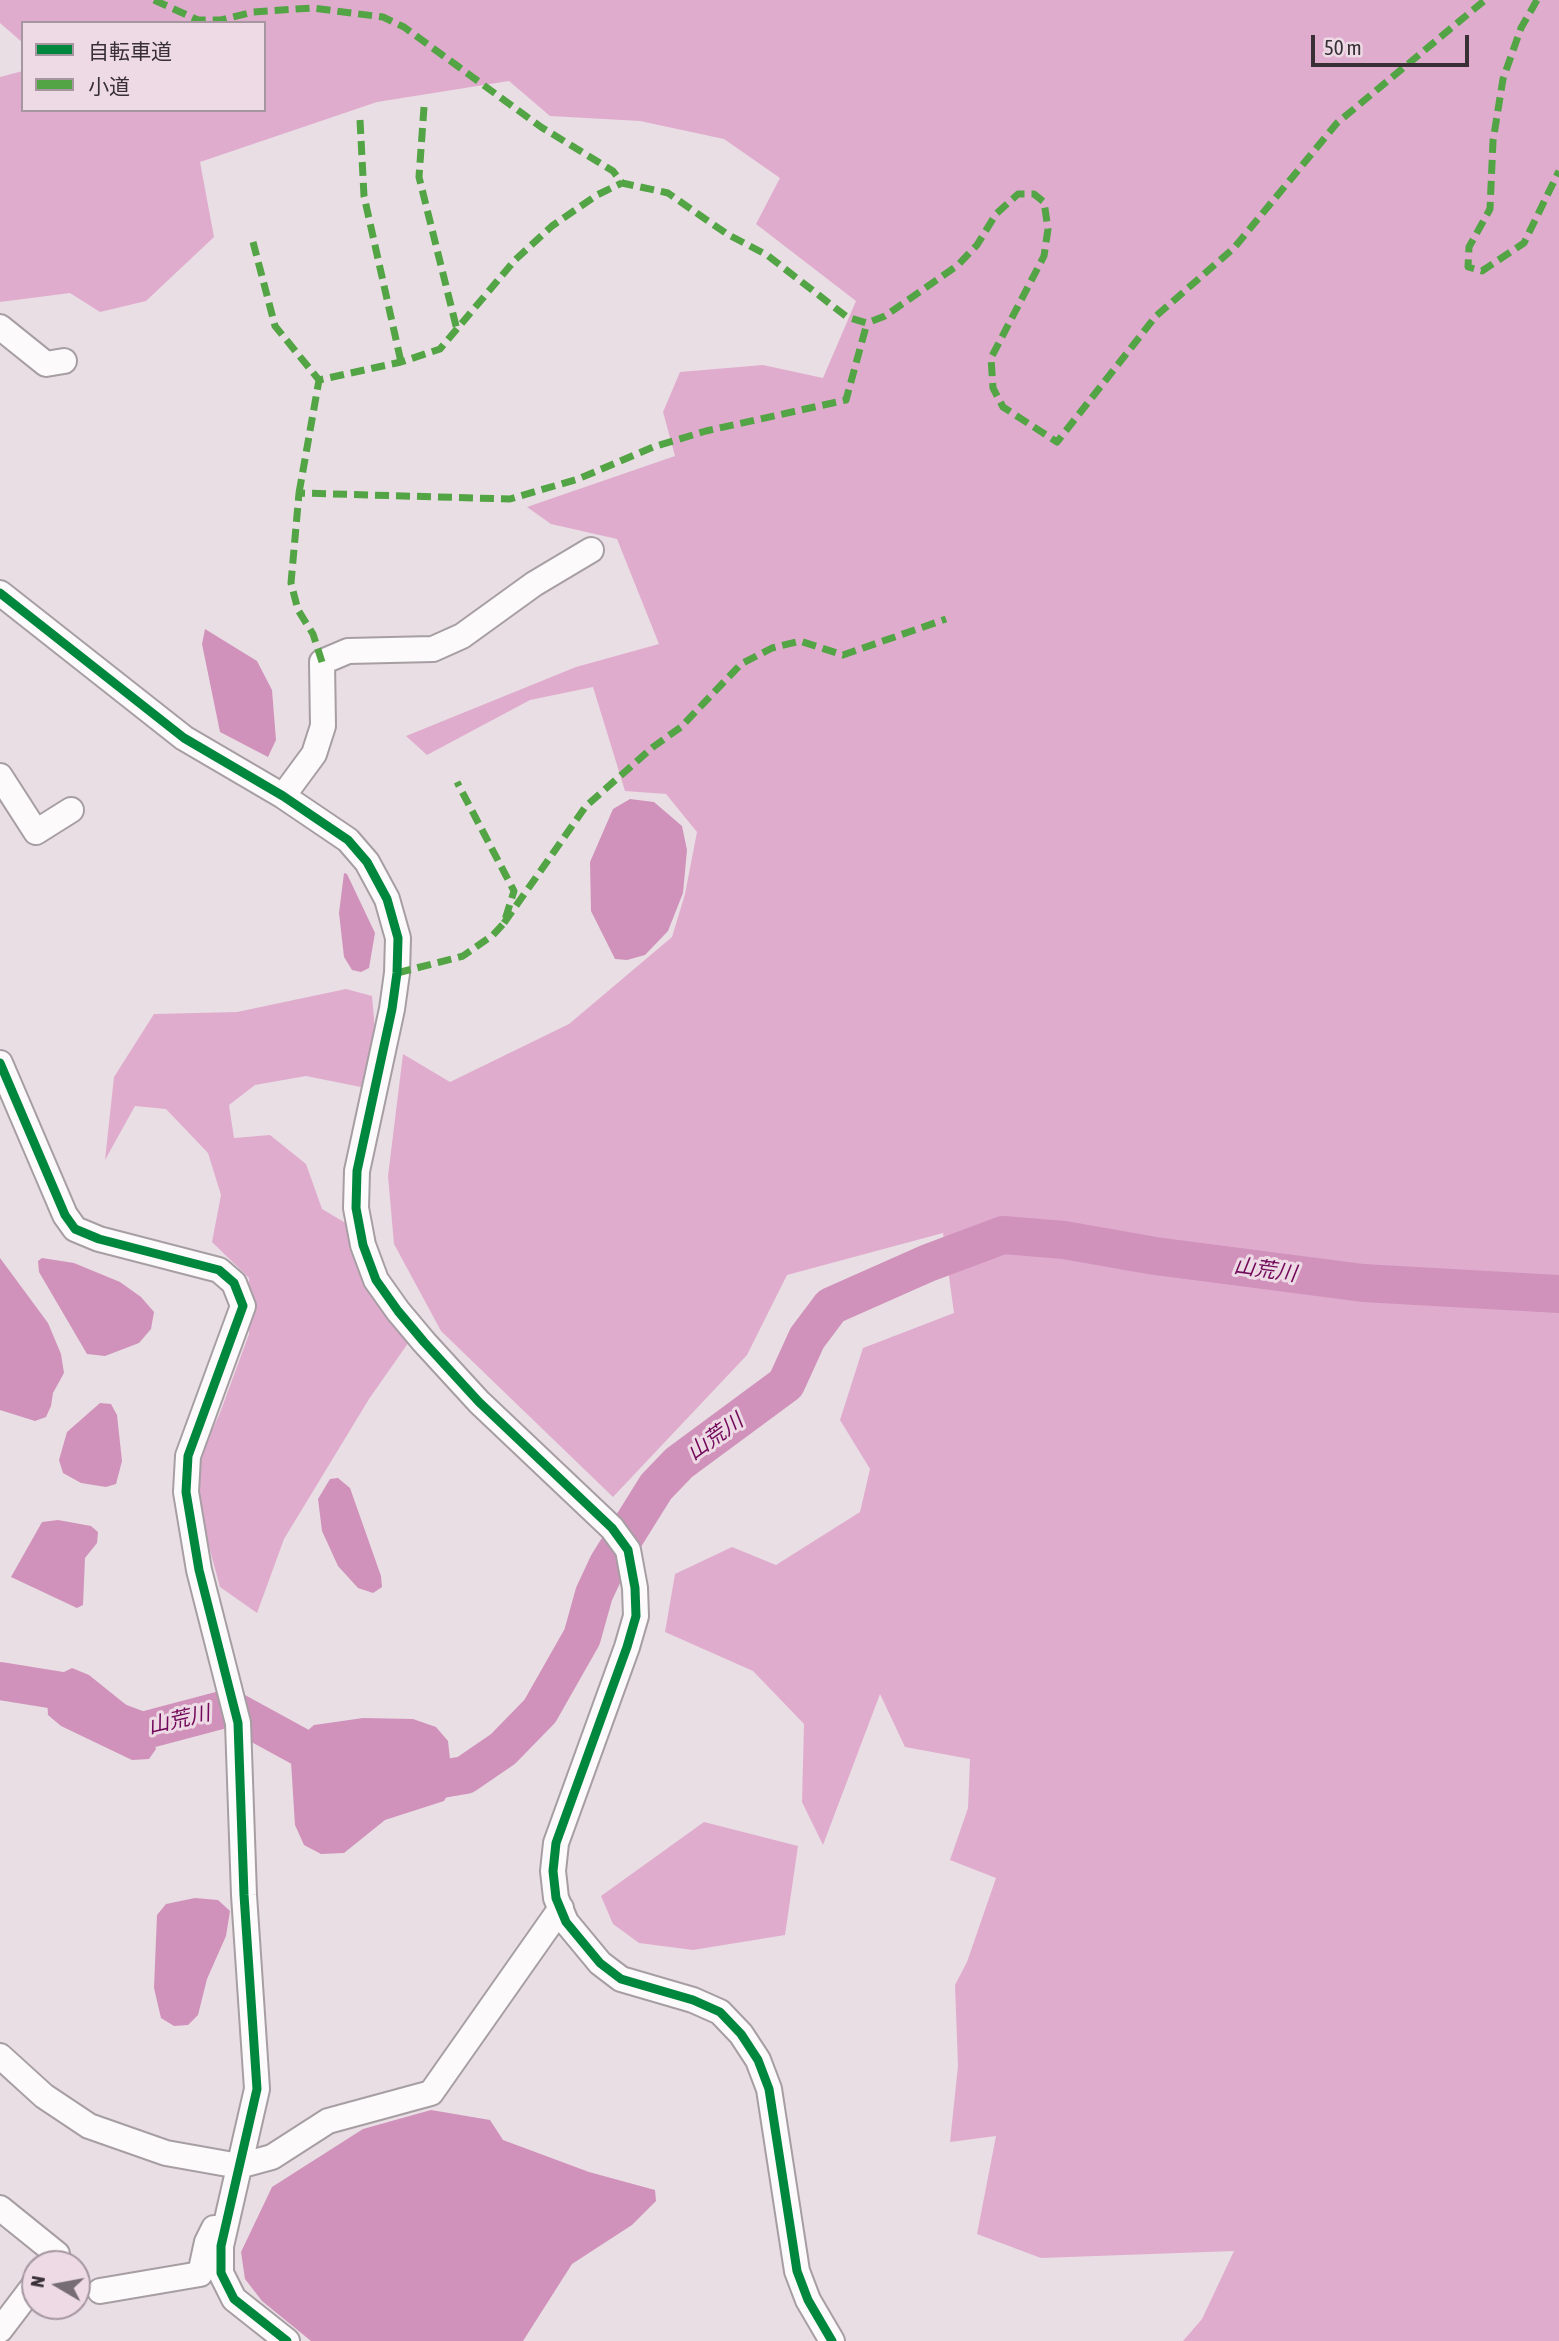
<!DOCTYPE html>
<meta charset="utf-8">
<style>
body{margin:0}
#map{position:relative;width:1559px;height:2341px;overflow:hidden;background:#e9dee4;font-family:"Asap Condensed","Noto Sans JP",sans-serif}
canvas{display:block}
.legend{position:absolute;left:21px;top:21px;width:245px;height:91px;box-sizing:border-box;background:#eddae5;border:2px solid #a5969f;margin:0;padding:9px 12px;list-style:none;font-size:21px;color:#383035}
.legend li{display:flex;align-items:center;gap:14px;height:35px}
.legend b{width:35px;border:2px solid #a5969f}
.north{position:absolute;left:21px;top:2250px;width:70px;height:70px;box-sizing:border-box;background:#eddae5;border:2px solid #a5969f;border-radius:50%;rotate:280deg;font-size:19px;font-weight:700;line-height:28px;text-align:center;color:#383035}
.north::after{content:'';display:block;margin:auto;width:24px;height:32px;background:#766d72;clip-path:polygon(50% 0,100% 100%,50% 72%,0 100%)}
.scale{position:absolute;left:1311px;top:35px;width:158px;height:32px;box-sizing:border-box;border:4px solid #383035;border-top:0;padding-left:9px;font-size:21px;line-height:24px;white-space:nowrap;color:#383035;-webkit-text-stroke:5px #eddae5;paint-order:stroke}
</style>
<div id="map">
<canvas width="1559" height="2341"></canvas>
<ul class="legend">
<li><b style="height:9px;background:#00873e"></b>自転車道</li>
<li><b style="height:9px;background:#53a444"></b>小道</li>
</ul>
<div class="north">N</div>
<div class="scale">50 m</div>
</div>
<script>
const g = document.querySelector('canvas').getContext('2d');
g.lineJoin = 'round';
function fillPath(path, color) {
  g.fillStyle = color;
  g.fill(path, 'evenodd');
}
function toPath(rows) {
  const path = new Path2D();
  for (const r of rows) {
    path.moveTo(r[0], r[1]);
    for (let i = 2; i < r.length; i += 2) path.lineTo(r[i], r[i + 1]);
  }
  return path;
}
function stroke(path, color, width, dash) {
  g.strokeStyle = color;
  g.lineWidth = width;
  g.lineCap = dash ? 'butt' : 'round';
  g.setLineDash(dash || []);
  g.stroke(path);
}
function drawText(font, color, halo, rows, align = 'center') {
  g.font = font + ' "Asap Condensed","Noto Sans JP",sans-serif';
  g.lineWidth = 6;
  g.setLineDash([]);
  g.textBaseline = 'middle';
  g.strokeStyle = halo;
  g.fillStyle = color;
  for (const [text, x, y, turn = 0] of rows) {
    g.save();
    g.translate(x, y);
    g.rotate((+turn || 0) * Math.PI / 180);
    g.textAlign = isNaN(turn) ? turn : align;
    if (halo) g.strokeText(text, 0, 0);
    g.fillText(text, 0, 0);
    g.restore();
  }
}
fillPath(toPath([
 [0,0,1559,0,1559,2341,1183,2341,1202,2319,1234,2251,1041,2258,977,2234,996,2136,950,2142,958,2066,955,1985,967,1962,996,1878,950,1860,968,1808,970,1759,905,1747,880,1694,823,1845,802,1802,804,1724,753,1671,665,1632,675,1574,732,1547,776,1565,860,1512,870,1469,840,1420,863,1348,954,1313,943,1233,787,1275,747,1355,613,1497,441,1331,394,1244,388,1176,403,1054,450,1082,569,1024,672,937,685,894,697,832,666,794,625,791,593,687,530,700,427,755,406,736,576,667,659,644,617,539,551,524,527,507,675,456,663,412,680,372,763,365,823,378,856,301,756,224,780,178,724,139,640,121,550,116,509,81,377,102,200,162,214,237,146,301,100,312,70,293,0,302,0,77,23,71,23,110,264,110,264,23,23,23,23,43,0,23],
 [346,989,372,996,375,1030,361,1087,306,1076,255,1085,229,1105,234,1138,270,1135,306,1164,322,1209,349,1225,359,1272,382,1307,411,1339,369,1399,284,1539,257,1613,220,1587,197,1502,199,1458,220,1413,249,1334,249,1278,212,1242,221,1195,208,1153,166,1109,135,1106,105,1160,114,1077,154,1014,237,1012],
 [704,1822,798,1846,785,1935,693,1950,639,1943,613,1924,601,1896]
]), '#e0acce');
fillPath(toPath([
 [205,629,257,661,272,690,276,740,268,757,220,732,202,644],
 [630,799,654,802,682,826,687,850,683,893,668,931,645,955,627,960,615,959,591,911,590,862,613,809],
 [344,873,347,874,375,933,369,968,361,972,352,970,344,957,339,913],
 [0,1258,48,1323,61,1354,64,1373,53,1393,51,1406,46,1417,35,1421,0,1410],
 [42,1258,74,1263,120,1282,141,1297,154,1312,151,1329,139,1343,105,1356,87,1354,39,1272,38,1261],
 [100,1403,111,1404,117,1415,122,1461,116,1484,106,1487,81,1483,63,1473,59,1460,67,1432],
 [338,1478,350,1488,381,1576,382,1587,373,1593,358,1588,338,1566,322,1531,318,1499,330,1479],
 [58,1520,91,1526,98,1532,97,1543,85,1558,83,1605,77,1608,11,1577,42,1522],
 [72,1668,89,1675,140,1716,152,1736,156,1749,149,1759,132,1760,61,1726,48,1715,47,1698,58,1675],
 [363,1718,413,1719,436,1727,448,1741,453,1786,444,1801,385,1820,344,1853,321,1854,304,1845,295,1825,291,1762,299,1738,314,1725],
 [195,1898,218,1900,230,1911,226,1936,207,1979,198,2015,188,2025,174,2026,161,2018,154,1988,157,1915,166,1904],
 [431,2110,490,2120,503,2140,589,2172,655,2190,656,2201,632,2225,572,2264,523,2341,311,2341,262,2301,245,2279,241,2252,272,2187,363,2129]
]), '#d092bb');
stroke(toPath([
 [0,1681,62,1691,110,1719,142,1731,229,1708,326,1761,345,1766],
 [400,1781,412,1784,465,1775,503,1749,540,1711,582,1637,594,1594,608,1564,656,1487,679,1463,786,1384,807,1338,831,1306,928,1263,1003,1235,1064,1240,1155,1256,1363,1283,1559,1294]
]), '#d092bb', 38);
const minor = toPath([
 [0,327,46,364,64,361],
 [0,593,184,738,283,796,348,840,367,862,387,899,398,938,397,973,392,1009,357,1171,356,1208,363,1245,376,1280,398,1311,424,1342,479,1402,612,1528,628,1550,635,1588,636,1616,627,1647,556,1843,553,1871,556,1898,566,1922,600,1963,621,1979,693,2000,720,2012,741,2034,758,2060,769,2089,797,2271,808,2300,832,2341],
 [0,776,36,832,71,810],
 [283,796,314,754,323,726,322,662,348,651,433,649,462,636,534,584,591,550],
 [0,1063,65,1215,75,1229,99,1239,219,1270,234,1283,243,1306,188,1456,186,1492,199,1570,238,1723,244,1895,257,2089,221,2246,221,2273,234,2299,287,2341],
 [0,2056,44,2096,89,2126,166,2153,239,2166,272,2157,328,2121,431,2093,561,1908],
 [0,2208,57,2254,50,2264],
 [100,2291,200,2274,207,2242,214,2228],
 [0,2330,35,2284]
]);
stroke(minor, '#a69ea3', 28);
stroke(minor, '#fcfafb', 24);
stroke(toPath([
 [154,0,198,20,221,20,253,12,312,8,383,17,404,27,541,127,613,171,622,183,668,193,727,234,767,255,847,317,867,323,885,316,958,265,977,245,996,214,1018,194,1034,194,1044,202,1048,229,1044,256,991,358,993,388,1003,407,1057,442,1156,316,1234,248,1337,123,1485,0],
 [1537,0,1521,28,1503,79,1493,141,1490,209,1469,247,1468,267,1482,271,1524,243,1559,171],
 [424,107,419,177,457,330],
 [360,120,364,196,401,362],
 [253,242,275,326,319,380,401,362,440,349,515,260,552,226,597,195,622,183],
 [299,493,319,380],
 [322,662,313,634,298,610,291,583,299,493,510,499,578,479,653,447,706,431,846,400,867,323],
 [504,923,586,806,653,747,681,727,741,664,772,648,800,641,843,655,946,619],
 [397,973,463,956,493,935,504,923,514,891,457,782]
]), '#53a444', 7, [14, 7]);
stroke(toPath([
 [0,593,184,738,283,796,348,840,367,862,387,899,398,938,397,973,392,1009,357,1171,356,1208,363,1245,376,1280,398,1311,424,1342,479,1402,612,1528,628,1550,635,1588,636,1616,627,1647,556,1843,553,1871,556,1898,566,1922,600,1963,621,1979,693,2000,720,2012,741,2034,758,2060,769,2089,797,2271,808,2300,832,2341],
 [0,1063,65,1215,75,1229,99,1239,219,1270,234,1283,243,1306,188,1456,186,1492,199,1570,238,1723,244,1895,257,2089,221,2246,221,2273,234,2299,287,2341]
]), '#00873e', 9);
drawText('italic 21px', '#73095a', '#eddae5', [
 ["山荒川",1265,1270,8],
 ["山荒川",715,1437,-36],
 ["山荒川",179,1720,-13]
]);
</script>
